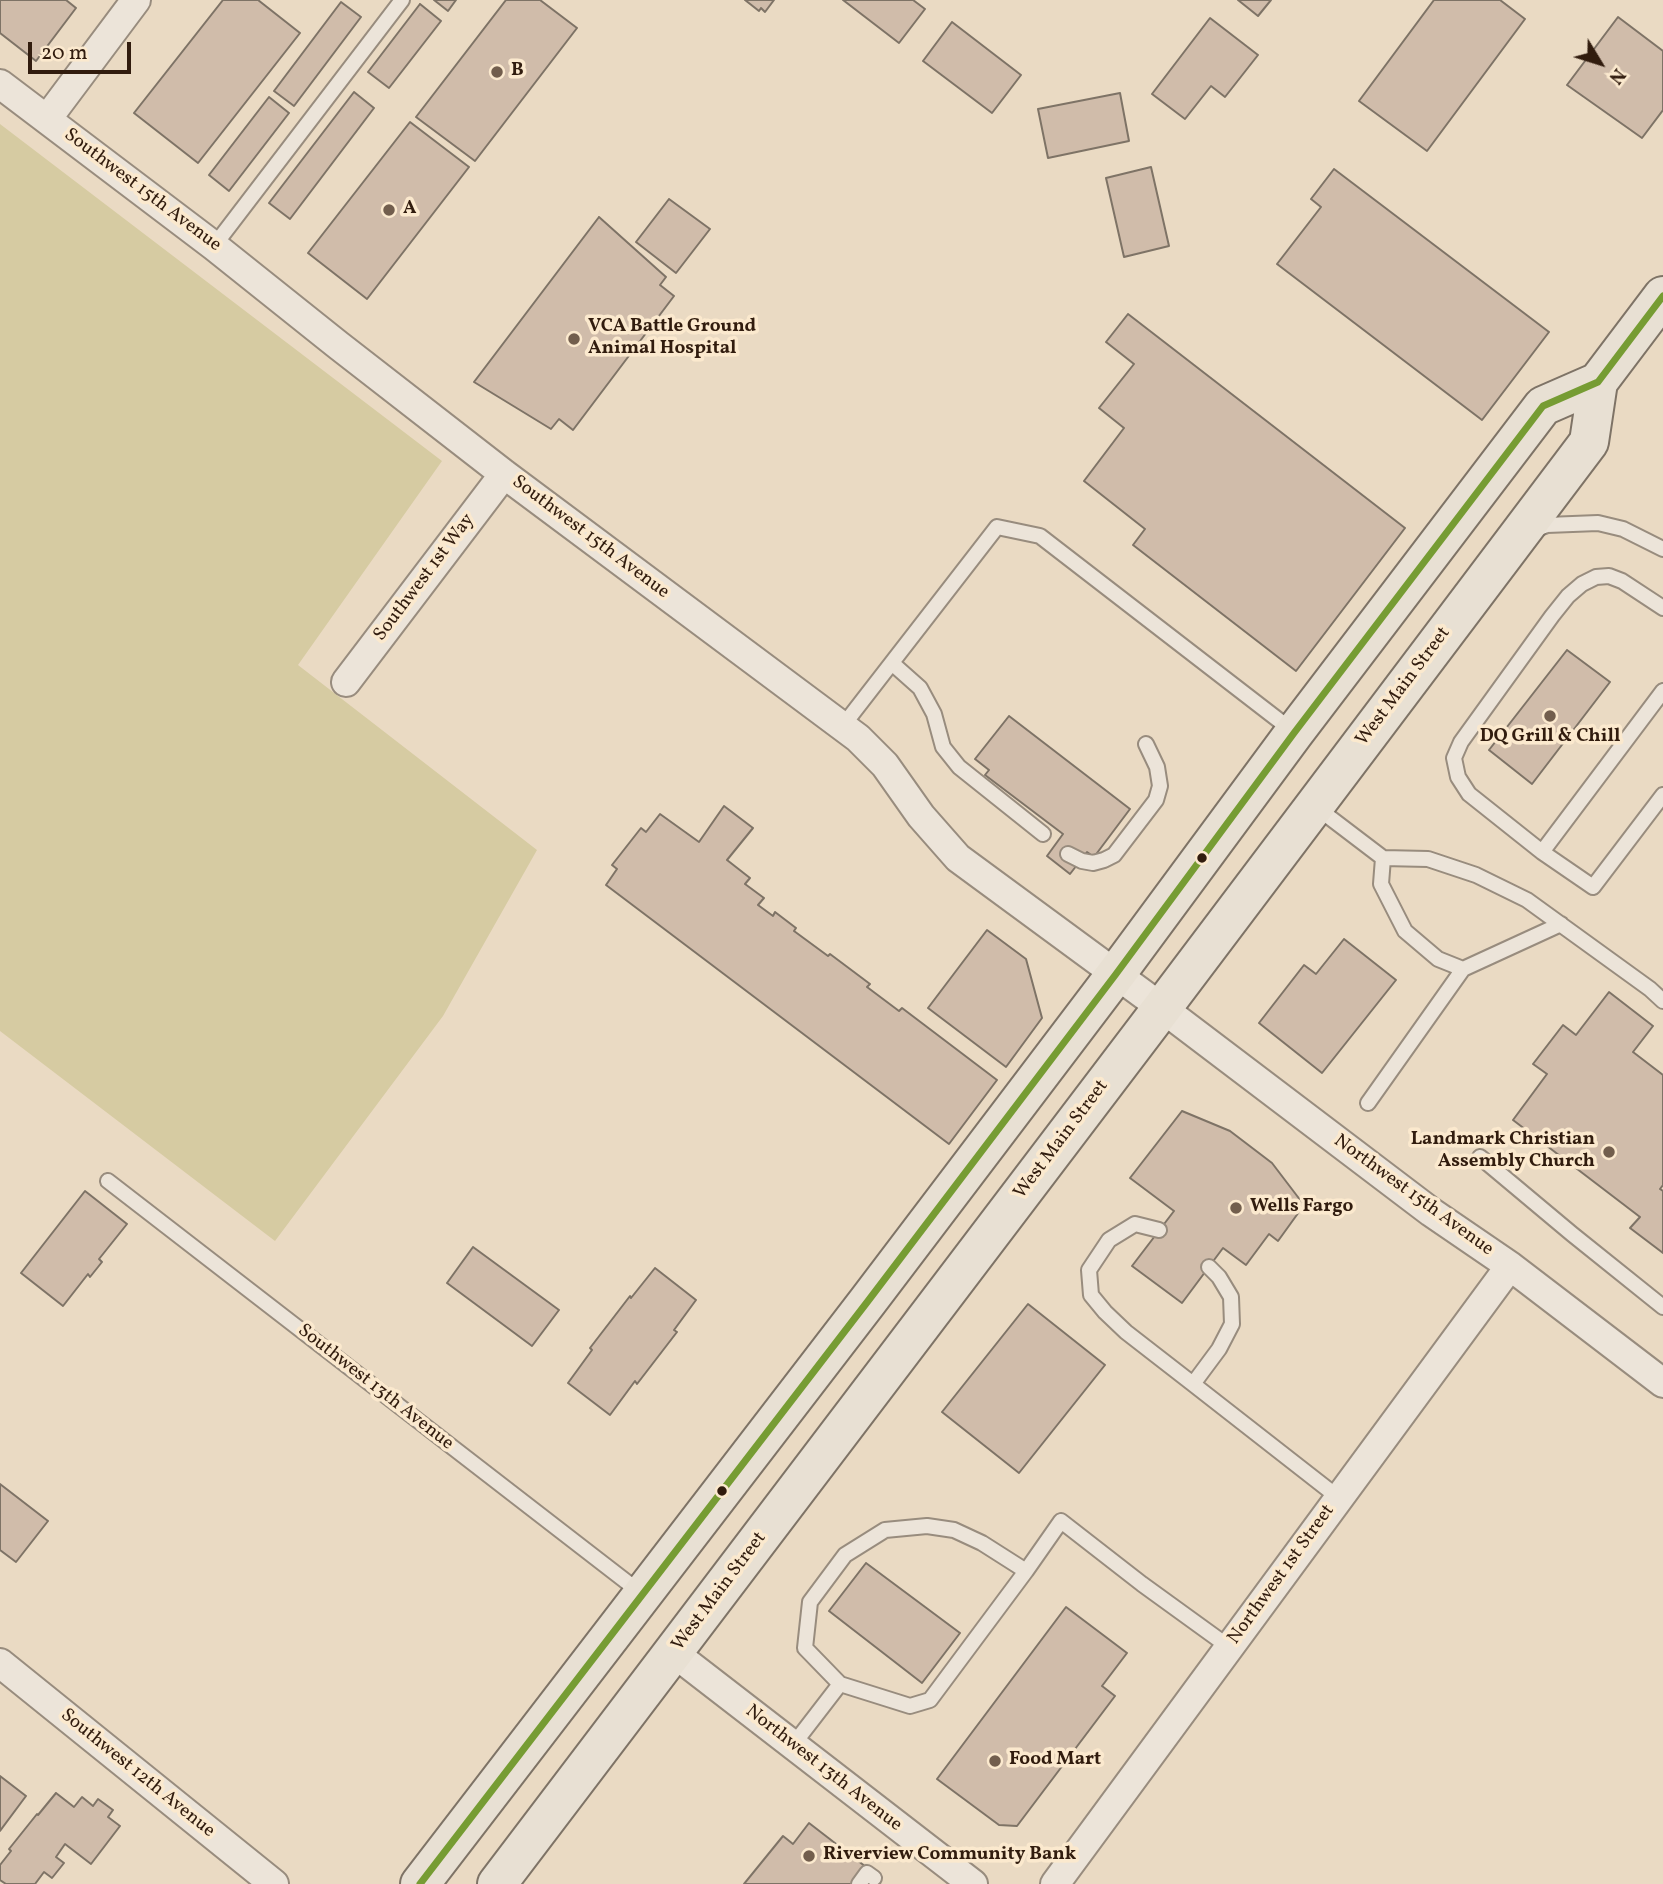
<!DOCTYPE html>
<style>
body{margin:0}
#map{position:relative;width:1663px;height:1884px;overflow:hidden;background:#eadac3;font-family:Vollkorn,serif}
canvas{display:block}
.north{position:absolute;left:1565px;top:28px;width:70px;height:70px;-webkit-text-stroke:5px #fbe9ce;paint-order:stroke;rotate:128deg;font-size:19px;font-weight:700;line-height:28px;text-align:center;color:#311c0e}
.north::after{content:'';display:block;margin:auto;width:24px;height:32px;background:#311c0e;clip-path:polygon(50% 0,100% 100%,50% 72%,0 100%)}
.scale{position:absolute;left:28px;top:42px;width:103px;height:32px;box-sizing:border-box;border:4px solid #311c0e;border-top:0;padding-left:9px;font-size:21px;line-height:24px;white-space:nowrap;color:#311c0e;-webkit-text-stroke:5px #fbe9ce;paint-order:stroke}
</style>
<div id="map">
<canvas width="1663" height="1884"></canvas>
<div class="north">N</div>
<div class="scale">20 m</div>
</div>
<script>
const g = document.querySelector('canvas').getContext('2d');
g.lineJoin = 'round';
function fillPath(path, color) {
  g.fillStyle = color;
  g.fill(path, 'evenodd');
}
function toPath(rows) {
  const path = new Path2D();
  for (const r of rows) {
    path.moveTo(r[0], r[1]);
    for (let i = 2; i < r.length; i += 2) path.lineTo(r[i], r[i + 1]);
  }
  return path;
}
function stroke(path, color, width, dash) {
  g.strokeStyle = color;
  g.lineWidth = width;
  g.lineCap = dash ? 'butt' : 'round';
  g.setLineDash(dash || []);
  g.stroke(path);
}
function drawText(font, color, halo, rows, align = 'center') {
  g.font = font + ' Vollkorn,serif';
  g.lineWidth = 7;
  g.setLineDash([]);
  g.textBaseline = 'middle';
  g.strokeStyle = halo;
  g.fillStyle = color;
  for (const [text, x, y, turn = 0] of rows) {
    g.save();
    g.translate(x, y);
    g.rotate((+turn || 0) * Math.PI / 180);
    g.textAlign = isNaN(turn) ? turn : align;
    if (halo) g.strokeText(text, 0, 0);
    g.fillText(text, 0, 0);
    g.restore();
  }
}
fillPath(toPath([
 [0,124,442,461,298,665,537,850,443,1016,275,1241,0,1031]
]), '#d6cba2');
const building = toPath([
 [0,0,66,0,76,8,36,61,0,33,0,0],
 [223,0,258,0,300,33,198,163,134,113,223,0],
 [434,0,456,0,448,11,434,0],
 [506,0,540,0,577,28,475,161,416,117,506,0],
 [745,0,774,0,765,12,761,8,759,11,745,0],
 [843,0,913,0,925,9,899,43,843,0],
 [1238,0,1271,0,1258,16,1238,0],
 [1434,0,1500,0,1525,19,1427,151,1359,101,1434,0],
 [341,2,361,17,294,106,274,91,341,2],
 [420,4,441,21,389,88,368,72,420,4],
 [1618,17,1663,51,1663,110,1642,138,1567,85,1618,17],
 [1210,18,1258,55,1225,97,1211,86,1185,119,1152,94,1210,18],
 [952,22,1021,75,992,113,923,61,952,22],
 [354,92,374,108,290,219,269,203,354,92],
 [1120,93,1129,141,1048,158,1038,109,1120,93],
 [269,97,289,113,229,191,209,175,269,97],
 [410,122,469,167,367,299,308,253,410,122],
 [1151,167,1169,246,1124,257,1106,178,1151,167],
 [1334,169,1549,332,1482,420,1277,264,1321,207,1311,199,1334,169],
 [669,199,710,229,676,273,636,242,669,199],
 [599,217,666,277,660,285,674,296,573,430,559,419,551,429,474,382,599,217],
 [1128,314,1405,528,1296,671,1133,545,1145,529,1084,481,1124,428,1099,408,1134,364,1106,342,1128,314],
 [1567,650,1610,682,1532,784,1489,750,1567,650],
 [1009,716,1130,809,1094,857,1087,852,1070,874,1047,856,1063,834,985,775,989,770,975,759,1009,716],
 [724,806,753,828,727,860,750,878,745,884,764,898,758,905,773,916,775,912,796,928,794,931,828,956,830,954,870,984,867,987,899,1011,902,1008,997,1080,949,1144,606,885,617,869,612,865,641,828,646,832,660,814,699,842,724,806],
 [987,930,1026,959,1042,1018,1006,1067,928,1008,987,930],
 [1344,939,1396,980,1322,1073,1259,1023,1304,965,1316,974,1344,939],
 [1609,992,1653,1026,1633,1052,1663,1075,1663,1185,1660,1189,1663,1191,1663,1253,1630,1228,1640,1217,1513,1120,1547,1074,1533,1064,1563,1025,1576,1035,1609,992],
 [1182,1111,1230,1131,1272,1163,1304,1205,1278,1241,1269,1234,1246,1265,1223,1248,1182,1303,1132,1266,1174,1211,1130,1178,1182,1111],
 [85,1191,127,1224,99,1259,102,1262,90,1277,88,1274,63,1306,21,1273,85,1191],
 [473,1247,559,1310,532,1346,447,1283,473,1247],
 [655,1268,696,1300,674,1330,677,1332,637,1384,635,1381,610,1415,568,1383,592,1350,590,1348,630,1296,631,1298,655,1268],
 [1028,1304,1105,1365,1019,1473,942,1412,1028,1304],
 [0,1484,48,1521,16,1562,0,1550,0,1484],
 [866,1563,960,1633,922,1683,829,1611,866,1563],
 [1066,1607,1127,1653,1102,1686,1115,1696,1017,1826,999,1825,937,1779,1066,1607],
 [0,1776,26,1796,0,1831,0,1776],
 [56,1793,74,1807,82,1797,93,1806,98,1799,113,1810,108,1817,120,1826,91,1864,65,1844,56,1857,64,1863,52,1878,44,1872,35,1884,6,1884,0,1880,0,1865,11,1851,9,1849,37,1814,38,1815,56,1793],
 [809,1823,866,1867,852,1884,744,1884,783,1836,793,1844,809,1823]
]);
fillPath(building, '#d0bcaa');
stroke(building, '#7e7366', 2);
const service = toPath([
 [214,246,402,0],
 [1534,530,1547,525,1598,523,1623,529,1663,549],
 [1663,608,1622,581,1609,576,1596,577,1582,584,1568,596,1552,616,1461,742,1454,758,1458,777,1469,794,1542,852,1593,887,1663,795],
 [893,664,920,688,934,714,943,747,959,767,1043,834],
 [842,727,997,527,1040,536,1294,732],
 [1316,807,1383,858,1428,859,1476,875,1527,900,1650,989,1663,1001],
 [1542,852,1663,691],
 [1068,854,1082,861,1093,863,1104,860,1114,855,1156,800,1160,786,1157,767,1146,744],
 [1383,858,1381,884,1405,931,1438,959,1463,969,1561,924],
 [1368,1103,1463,969],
 [1480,1157,1572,1234,1663,1307],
 [108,1181,641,1593],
 [1159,1230,1135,1224,1109,1240,1089,1270,1091,1295,1105,1312,1126,1332,1193,1384,1219,1349,1232,1324,1231,1297,1219,1277,1209,1267],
 [1193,1384,1339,1498],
 [840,1684,805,1648,810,1602,845,1555,885,1530,927,1526,954,1530,982,1543,1026,1571],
 [793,1745,840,1684,910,1706,930,1700,1026,1571,1061,1521,1142,1584,1229,1647],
 [859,1884,867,1873,874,1878]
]);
const minor = toPath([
 [0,84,214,246,338,345,504,474,858,738,885,765,921,816,958,858,1162,1008,1431,1212,1510,1266,1663,1383],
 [47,119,136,0],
 [346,682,504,474],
 [674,1653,973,1884],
 [0,1663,274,1884],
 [1055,1884,1510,1266]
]);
const trunk = toPath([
 [420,1884,868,1301,1116,974,1294,733,1543,406,1598,382],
 [497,1884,1162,1008,1589,442,1598,382,1663,296]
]);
stroke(service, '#988c7e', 18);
stroke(minor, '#988c7e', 32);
stroke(trunk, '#7e7366', 42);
stroke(service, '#ece4d9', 14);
stroke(minor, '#ece4d9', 28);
stroke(trunk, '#e8e0d3', 38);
stroke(toPath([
 [420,1884,868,1301,1116,974,1294,733,1543,406,1598,382,1663,296]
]), '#769c33', 7);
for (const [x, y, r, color] of [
 [497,72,7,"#725e4d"],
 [389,210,7,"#725e4d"],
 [574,339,7,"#725e4d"],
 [1550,716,7,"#725e4d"],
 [1202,858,6,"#311c0e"],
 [1609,1152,7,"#725e4d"],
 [1236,1208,7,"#725e4d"],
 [722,1491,6,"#311c0e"],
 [995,1761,7,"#725e4d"],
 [809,1856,7,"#725e4d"]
]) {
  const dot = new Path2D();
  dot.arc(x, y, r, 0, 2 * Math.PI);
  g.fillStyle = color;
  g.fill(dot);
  stroke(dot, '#fbe9ce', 2.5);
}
drawText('bold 19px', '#311c0e', '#fbe9ce', [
 ["B",511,72],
 ["A",403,210],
 ["VCA Battle Ground",588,328],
 ["Animal Hospital",588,350],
 ["DQ Grill & Chill",1550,738,"center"],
 ["Landmark Christian",1595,1141,"right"],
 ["Assembly Church",1595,1163,"right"],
 ["Wells Fargo",1250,1208],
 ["Food Mart",1009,1761],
 ["Riverview Community Bank",823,1856]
], 'left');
drawText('19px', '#311c0e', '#fbe9ce', [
 ["Southwest 15th Avenue",142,191,37],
 ["Southwest 15th Avenue",590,538,37],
 ["Southwest 1st Way",425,578,-53],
 ["West Main Street",1404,687,-53],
 ["West Main Street",1062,1140,-53],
 ["Northwest 15th Avenue",1413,1196,36],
 ["Southwest 13th Avenue",375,1388,38],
 ["Northwest 1st Street",1282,1575,-54],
 ["West Main Street",720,1592,-53],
 ["Northwest 13th Avenue",823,1769,38],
 ["Southwest 12th Avenue",137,1774,39]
]);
</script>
